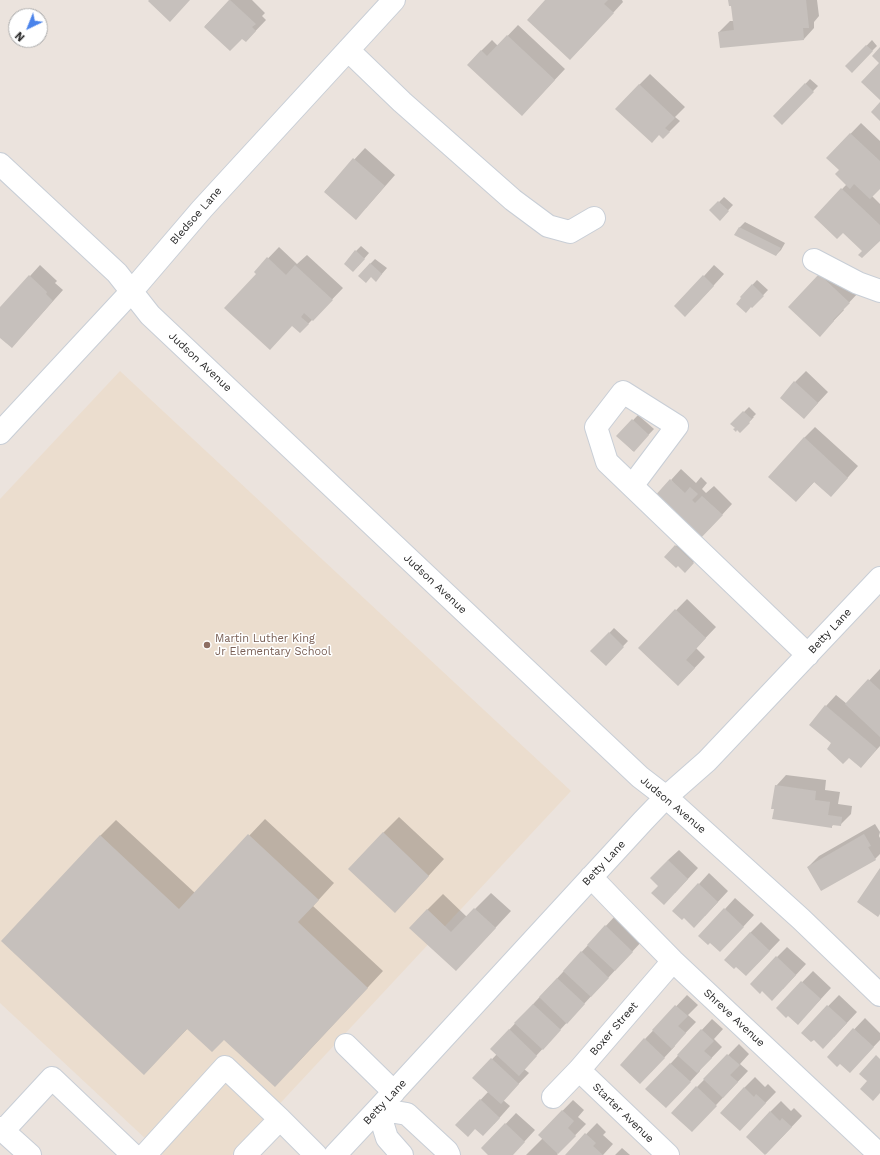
<!DOCTYPE html>
<style>
body{margin:0}
#map{position:relative;width:880px;height:1155px;overflow:hidden;background:#ebe3dd;font-family:"Work Sans",sans-serif}
canvas{display:block}
.north{position:absolute;left:8px;top:8px;width:40px;height:40px;box-sizing:border-box;background:#fff;border:1px solid #aaa;border-radius:50%;rotate:223deg;font-size:11px;font-weight:700;line-height:16px;text-align:center;color:#2a2a2a}
.north::after{content:'';display:block;margin:auto;width:14px;height:18px;background:#4a83eb;clip-path:polygon(50% 0,100% 100%,50% 72%,0 100%)}
</style>
<div id="map">
<canvas width="880" height="1155"></canvas>
<div class="north">N</div>
</div>
<script>
const g = document.querySelector('canvas').getContext('2d');
g.lineJoin = 'round';
function fillPath(path, color) {
  g.fillStyle = color;
  g.fill(path, 'evenodd');
}
function toPath(rows) {
  const path = new Path2D();
  for (const r of rows) {
    path.moveTo(r[0], r[1]);
    for (let i = 2; i < r.length; i += 2) path.lineTo(r[i], r[i + 1]);
  }
  return path;
}
function stroke(path, color, width, dash) {
  g.strokeStyle = color;
  g.lineWidth = width;
  g.lineCap = dash ? 'butt' : 'round';
  g.setLineDash(dash || []);
  g.stroke(path);
}
function drawText(font, color, halo, rows, align = 'center') {
  g.font = font + ' "Work Sans",sans-serif';
  g.lineWidth = 3;
  g.setLineDash([]);
  g.textBaseline = 'middle';
  g.strokeStyle = halo;
  g.fillStyle = color;
  for (const [text, x, y, turn = 0] of rows) {
    g.save();
    g.translate(x, y);
    g.rotate((+turn || 0) * Math.PI / 180);
    g.textAlign = isNaN(turn) ? turn : align;
    if (halo) g.strokeText(text, 0, 0);
    g.fillText(text, 0, 0);
    g.restore();
  }
}
fillPath(toPath([
 [120,371,571,791,232,1155,163,1155,0,1003,0,499]
]), '#ebddce');
fillPath(toPath([
 [230,0,252,0,265,13,262,16,266,20,246,41,242,38,205,26],
 [546,0,622,0,623,2,581,48],
 [729,0,817,0,819,16,814,22,814,28,804,39,719,32,730,21,734,21,732,5],
 [518,25,565,69,532,104,481,51,492,40,498,46],
 [872,40,877,46,852,71,847,66],
 [650,74,685,107,675,117,680,121,663,138,639,85],
 [810,79,818,86,782,123,775,116],
 [861,123,880,141,880,188,872,196,880,204,880,239,864,251,843,232,815,217,847,184,840,170,827,158],
 [365,148,395,175,366,208,325,191],
 [724,197,733,205,720,219,711,210],
 [745,222,785,243,781,250,776,255,736,234,740,227],
 [361,246,369,253,358,266,356,251],
 [279,247,297,264,307,255,343,288,323,309,300,332,255,272],
 [375,259,387,268,381,275,371,276,370,264],
 [831,264,860,291,843,309,844,310,820,335,789,307],
 [40,265,57,281,55,283,63,290,12,347,0,336,0,309],
 [714,265,724,274,696,305,704,276],
 [757,280,768,290,752,307,741,297],
 [806,371,828,392,804,418,795,382],
 [749,407,756,414,753,417,754,417,740,431,732,424],
 [638,415,654,429,633,451,618,436],
 [815,427,858,466,841,485,815,481,796,501,804,438],
 [681,469,696,483,701,477,707,483,702,489,706,493,714,486,732,504,709,529,671,480],
 [681,541,698,557,685,572,678,565,665,557],
 [687,599,716,627,696,648,705,657,689,674,639,648],
 [614,628,628,641,606,664,592,651],
 [880,669,880,746,861,767,833,743,826,706,836,695,847,704],
 [786,775,826,780,825,790,840,792,838,804,852,806,851,814,840,825,834,824,831,827,776,786],
 [399,817,444,859,410,896,383,833],
 [265,819,334,883,313,906,383,971,291,1070,224,1039,188,1028,144,1074,100,836,116,820,195,893],
 [875,824,880,832,879,836,880,838,880,854,875,859,808,867,819,856],
 [679,850,698,868,675,893,660,886,668,860],
 [709,873,728,891,705,916,699,884],
 [491,893,511,911,472,953,427,910,443,894,467,917],
 [735,898,754,915,731,940,725,909],
 [616,915,643,940,524,1069,529,1073,503,1100,510,1106,494,1124,475,1127,457,1125,488,1092,474,1078,497,1054,509,1030],
 [761,922,780,940,757,964,750,933],
 [787,947,806,964,783,989,777,957],
 [813,971,831,988,808,1013,788,1014,777,1008],
 [687,995,698,1005,688,1015,696,1022,674,1045,675,1046,651,1072,645,1039],
 [839,995,857,1012,834,1037,814,1038,803,1032],
 [865,1018,880,1033,880,1040,860,1061,840,1062,828,1057],
 [712,1019,723,1029,714,1039,722,1047,700,1070,700,1071,677,1096,647,1089],
 [739,1044,749,1054,740,1064,748,1071,702,1120,697,1087],
 [755,1077,765,1087,768,1084,776,1092,750,1119,744,1088],
 [573,1100,584,1110,578,1117,586,1124,557,1154,558,1155,526,1155,543,1138,539,1135],
 [781,1101,791,1111,794,1108,802,1116,766,1154,770,1112],
 [516,1113,535,1130,512,1155,490,1155,483,1148],
 [597,1123,606,1132,603,1135,613,1144,603,1155,566,1155],
 [622,1148,630,1155,615,1155]
]), '#0003');
fillPath(toPath([
 [149,0,190,0,170,22,148,1],
 [229,0,230,0,256,24,252,27,256,31,246,42,242,39,230,51,204,27],
 [545,0,608,0,604,4,614,13,570,60,527,20],
 [728,0,806,0,809,28,803,28,804,40,720,48,718,32,734,30,731,6,729,6],
 [507,35,555,80,522,116,467,65,481,50,487,56],
 [866,45,873,51,852,73,845,66],
 [880,47,880,100,861,82,879,63,872,56],
 [805,83,814,92,782,125,773,116],
 [639,84,675,118,665,128,670,132,663,139,659,135,652,143,615,109],
 [880,102,880,121,871,112],
 [850,133,880,161,880,189,870,199,854,184,850,189,835,174,839,170,826,158],
 [353,158,385,186,356,220,324,192],
 [841,188,880,225,880,241,862,258,858,255,862,251,843,233,837,239,814,217],
 [718,201,729,211,720,221,709,210],
 [739,227,781,248,776,256,734,235],
 [355,250,365,259,353,272,344,264],
 [267,257,286,275,295,265,333,300,313,321,304,313,301,317,309,324,300,333,292,326,270,350,224,308,256,274,254,272],
 [370,263,382,274,376,282,371,277,366,283,358,276],
 [819,274,850,303,833,320,834,321,820,337,788,307],
 [29,275,47,292,46,294,53,301,12,348,0,338,0,307],
 [703,275,714,286,685,317,674,306],
 [752,284,764,296,752,308,751,307,746,313,736,304,741,298,740,297],
 [794,381,818,403,804,419,780,398],
 [743,411,752,419,749,422,750,423,740,433,737,430,736,432,733,429,735,428,730,424],
 [632,419,649,435,634,452,616,436],
 [804,437,848,478,831,497,814,482,796,502,768,477],
 [670,479,685,493,690,487,698,494,692,500,695,503,702,496,723,515,698,541,653,498],
 [675,545,694,563,685,573,678,566,676,568,664,557],
 [675,609,706,638,686,660,695,668,678,686,638,648],
 [609,632,624,647,606,666,590,651],
 [868,679,880,690,880,737,845,704],
 [825,705,877,749,861,768,849,758,843,764,827,749,831,743,809,725],
 [775,785,816,791,815,800,830,802,828,815,842,817,841,826,832,825,832,828,772,819,774,809,771,809],
 [383,832,429,876,395,913,348,869],
 [248,834,319,900,298,922,368,988,275,1087,224,1040,212,1052,187,1029,144,1075,1,941,100,835,179,909],
 [864,834,871,846,868,847,876,860,821,891,807,867],
 [668,860,688,879,664,905,651,893,658,886,650,878],
 [880,868,880,914,878,917,857,902],
 [698,883,718,902,694,928,684,918,682,920,672,911],
 [474,908,496,928,456,971,409,928,427,909,451,932],
 [724,908,744,927,720,952,710,943,708,945,698,936],
 [605,925,633,952,615,971,587,945],
 [750,932,770,951,746,976,736,967,734,969,724,960],
 [581,951,609,978,591,997,563,971],
 [776,956,796,975,772,1001,762,991,760,994,750,984],
 [557,978,585,1004,567,1024,539,997],
 [801,981,821,999,798,1025,788,1016,786,1018,776,1008],
 [533,1004,561,1030,543,1050,514,1023],
 [675,1005,688,1016,678,1026,686,1033,672,1049,652,1030],
 [827,1005,847,1023,823,1049,814,1040,811,1042,801,1033],
 [853,1028,874,1047,850,1073,840,1064,837,1067,827,1057],
 [509,1029,537,1056,519,1076,490,1049],
 [701,1029,714,1041,704,1051,712,1058,697,1073,677,1055],
 [644,1038,665,1058,640,1084,620,1065],
 [727,1054,740,1065,730,1075,738,1082,723,1098,703,1079],
 [876,1055,880,1059,880,1093,873,1101,860,1089,867,1081,859,1074],
 [491,1058,519,1084,501,1104,472,1078],
 [670,1063,691,1082,666,1108,645,1089],
 [696,1086,717,1106,692,1132,671,1113],
 [744,1087,754,1097,756,1094,766,1103,740,1131,720,1113],
 [480,1099,500,1118,483,1136,475,1129,468,1137,455,1125],
 [562,1110,574,1121,568,1128,576,1136,558,1154,538,1135],
 [770,1111,780,1121,782,1118,792,1127,765,1155,746,1137],
 [505,1123,525,1142,513,1155,488,1155,481,1148],
 [585,1133,596,1143,593,1146,603,1155,565,1155]
]), '#c6c0bc');
const minor = toPath([
 [348,50,402,102,513,200,548,226,570,232,594,218],
 [0,164,117,273,150,315,640,777,666,797,801,919,880,995],
 [814,260,858,283,880,291],
 [0,433,131,292,202,209,394,0],
 [632,486,677,426,623,392,596,427,607,462,808,655],
 [591,877,617,904,673,961,880,1155],
 [346,1045,394,1092],
 [579,1070,668,1155],
 [553,1097,579,1070,673,961],
 [0,1128,30,1155],
 [3,1131,52,1078,133,1155],
 [145,1155,225,1067,280,1119],
 [245,1155,280,1119,316,1155],
 [335,1155,378,1109,643,821,666,797,707,761,880,578],
 [402,1155,387,1138,378,1109,407,1114,447,1151,449,1155]
]);
stroke(minor, '#c8ced6', 24);
stroke(minor, '#fff', 22);
for (const [x, y, r, color] of [
 [207,645,4,"#8d6e63"]
]) {
  const dot = new Path2D();
  dot.arc(x, y, r, 0, 2 * Math.PI);
  g.fillStyle = color;
  g.fill(dot);
  stroke(dot, '#fff', 1.5);
}
drawText('11px', '#2a2a2a', '#fff', [
 ["Bledsoe Lane",196,216,-49],
 ["Judson Avenue",200,362,43],
 ["Judson Avenue",435,584,43],
 ["Betty Lane",830,631,-47],
 ["Judson Avenue",673,805,40],
 ["Betty Lane",604,863,-47],
 ["Shreve Avenue",734,1018,43],
 ["Boxer Street",614,1029,-49],
 ["Betty Lane",385,1102,-47],
 ["Starter Avenue",623,1113,44]
]);
drawText('11px', '#785e54', '#fff', [
 ["Martin Luther King",215,639],
 ["Jr Elementary School",215,652]
], 'left');
</script>
